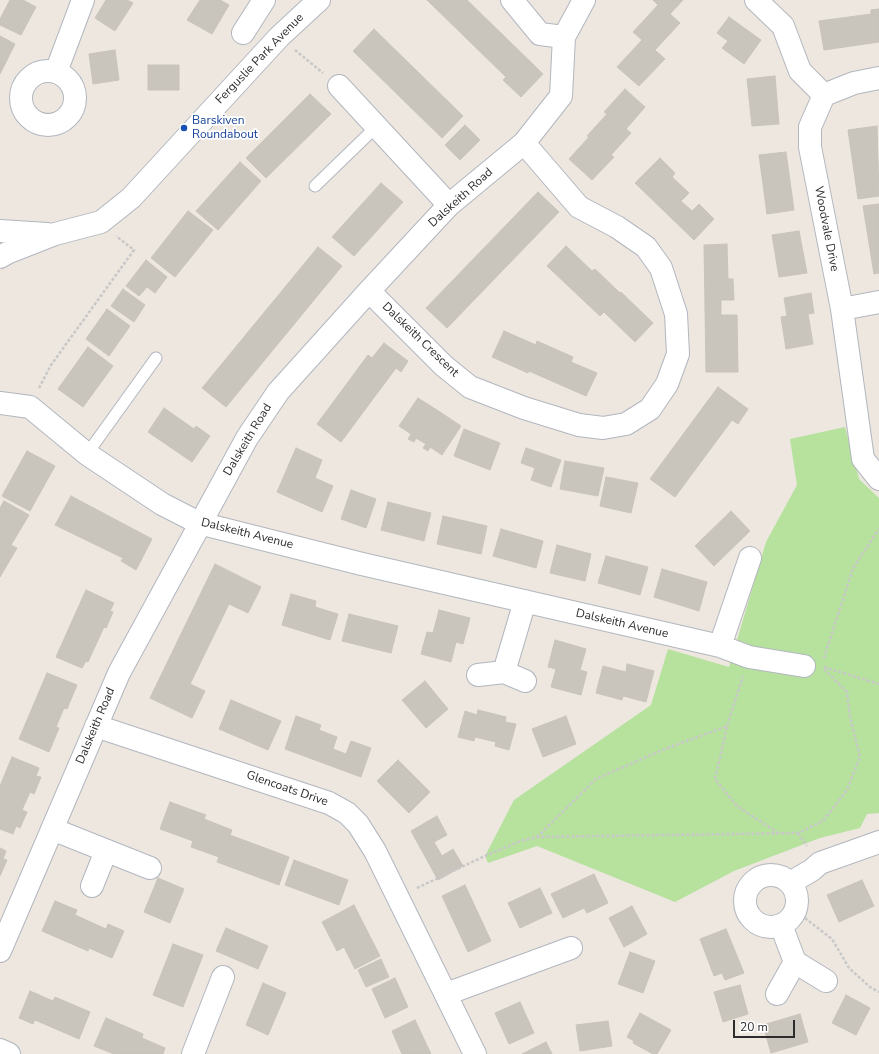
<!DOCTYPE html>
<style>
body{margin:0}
#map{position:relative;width:879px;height:1054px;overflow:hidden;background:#ede7df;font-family:"Nunito Sans",sans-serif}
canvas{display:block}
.scale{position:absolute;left:733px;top:1020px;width:62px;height:18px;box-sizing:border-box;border:2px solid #2c2c2c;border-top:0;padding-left:5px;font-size:12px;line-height:14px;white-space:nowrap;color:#2c2c2c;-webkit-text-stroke:3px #fff;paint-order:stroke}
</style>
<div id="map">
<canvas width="879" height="1054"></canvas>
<div class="scale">20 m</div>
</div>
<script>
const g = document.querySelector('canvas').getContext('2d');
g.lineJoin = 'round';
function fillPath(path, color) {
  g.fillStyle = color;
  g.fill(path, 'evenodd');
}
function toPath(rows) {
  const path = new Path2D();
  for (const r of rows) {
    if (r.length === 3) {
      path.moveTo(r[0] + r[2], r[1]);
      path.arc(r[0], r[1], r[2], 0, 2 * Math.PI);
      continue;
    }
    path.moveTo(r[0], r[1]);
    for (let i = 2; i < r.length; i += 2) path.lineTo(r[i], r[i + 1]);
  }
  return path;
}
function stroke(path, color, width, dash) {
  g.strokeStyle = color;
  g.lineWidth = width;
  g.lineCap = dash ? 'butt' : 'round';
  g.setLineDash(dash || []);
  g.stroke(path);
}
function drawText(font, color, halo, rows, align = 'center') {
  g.font = font + ' "Nunito Sans",sans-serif';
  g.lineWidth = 3.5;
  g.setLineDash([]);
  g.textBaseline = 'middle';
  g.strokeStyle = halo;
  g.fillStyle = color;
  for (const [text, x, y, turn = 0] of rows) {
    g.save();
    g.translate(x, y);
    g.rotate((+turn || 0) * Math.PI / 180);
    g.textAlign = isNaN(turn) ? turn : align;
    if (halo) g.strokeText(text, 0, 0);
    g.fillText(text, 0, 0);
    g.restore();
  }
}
fillPath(toPath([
 [845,427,859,479,879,498,879,813,867,814,860,828,820,838,734,871,675,902,537,846,488,863,485,856,514,800,651,705,668,649,729,667,766,542,797,485,790,439]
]), '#b6e29e');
const building = toPath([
 [10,0,23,0,36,7,21,35,0,25,0,19,10,0],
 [106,0,127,0,133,3,115,31,95,18,106,0],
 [200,0,220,0,229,5,212,34,187,20,200,0],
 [427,0,467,0,543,74,521,97,503,80,506,77,427,0],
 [653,0,683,0,670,14,680,23,655,50,665,59,639,86,617,67,642,40,633,32,658,5,653,0],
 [879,9,879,42,824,50,819,21,871,14,871,10,879,9],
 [729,17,761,40,744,64,722,48,728,41,717,33,729,17],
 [374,29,463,116,442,138,353,51,374,29],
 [0,36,15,44,0,74,0,36],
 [115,50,119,80,93,84,89,54,115,50],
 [148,65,179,65,179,90,148,90,148,65],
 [775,76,779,124,752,126,747,79,775,76],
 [625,89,645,107,626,129,631,133,611,155,614,157,592,180,569,159,589,137,587,136,607,114,604,112,625,89],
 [310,94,331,114,266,178,246,158,310,94],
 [465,125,480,140,460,160,445,145,465,125],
 [877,126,879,196,858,199,848,130,877,126],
 [786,152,794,210,767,214,759,155,786,152],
 [660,158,675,173,672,177,689,193,681,201,692,211,699,204,714,219,694,240,635,183,660,158],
 [240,162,261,181,218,230,196,211,240,162],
 [381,183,403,202,354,256,332,237,381,183],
 [538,192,559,212,447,328,426,308,538,192],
 [879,204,879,273,874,274,863,206,879,204],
 [188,211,213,230,175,277,151,258,188,211],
 [799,231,807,273,779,277,772,235,799,231],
 [727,244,728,279,733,279,734,300,721,300,721,315,737,315,738,372,706,372,704,245,727,244],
 [566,246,592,271,595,269,620,293,621,292,653,323,635,342,604,312,600,316,547,266,566,246],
 [318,247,342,266,226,407,202,388,318,247],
 [146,260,167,277,155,293,147,287,139,296,126,286,146,260],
 [123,289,145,305,134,322,111,306,123,289],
 [811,293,814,313,808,314,813,344,786,349,781,317,787,316,784,298,811,293],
 [107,309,130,326,109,356,86,339,107,309],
 [504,331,536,345,537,341,573,357,571,362,597,373,586,396,529,371,528,373,492,357,504,331],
 [384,343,408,361,401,372,396,368,341,442,317,424,368,355,372,358,384,343],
 [88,347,113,366,83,407,58,389,88,347],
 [718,387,748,409,738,424,732,420,675,497,650,479,718,387],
 [418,398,440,412,421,441,416,438,414,442,408,439,411,434,399,426,418,398],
 [164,408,194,429,196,426,210,436,192,462,148,432,164,408],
 [440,412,461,426,442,455,430,447,428,451,423,448,426,444,421,441,440,412],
 [464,429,500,443,490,470,454,456,464,429],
 [296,448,322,460,315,478,333,486,322,512,277,492,296,448],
 [526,448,561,460,551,487,531,480,535,468,521,463,526,448],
 [27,451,55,466,30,511,2,496,27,451],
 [565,461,604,468,598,496,560,489,565,461],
 [606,477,638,483,631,513,600,506,606,477],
 [351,490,376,499,366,528,341,519,351,490],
 [71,496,152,539,136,570,121,561,123,558,55,525,71,496],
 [4,501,29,515,11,545,17,548,0,577,0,508,4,501],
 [388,502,431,513,424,541,381,530,388,502],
 [731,511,750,531,714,566,695,546,731,511],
 [443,516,487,526,481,554,437,544,443,516],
 [501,529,543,541,536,568,493,556,501,529],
 [557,545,591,554,585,581,550,573,557,545],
 [606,556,648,567,640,595,598,583,606,556],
 [215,564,261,587,248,613,229,604,190,684,205,691,192,718,150,698,215,564],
 [662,569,707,582,699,611,654,597,662,569],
 [86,590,114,603,110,611,113,612,106,628,104,627,88,662,86,661,82,668,56,657,86,590],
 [291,594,316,601,315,607,338,614,330,640,282,625,291,594],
 [439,610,470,618,463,644,456,642,451,662,421,654,427,632,433,633,439,610],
 [349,614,398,626,391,653,342,641,349,614],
 [555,640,586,649,580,670,587,672,581,695,551,687,556,669,548,667,555,640],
 [627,664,654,671,646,702,623,696,622,700,596,693,603,666,626,672,627,664],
 [47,673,77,685,67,709,64,708,56,727,59,728,49,752,19,739,47,673],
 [425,681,448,709,426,728,402,700,425,681],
 [231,700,281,721,268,750,219,729,231,700],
 [478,710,506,717,505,722,516,724,509,750,495,746,496,742,475,737,474,741,458,737,465,711,477,715,478,710],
 [296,716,321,725,319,730,337,737,333,749,346,754,351,741,371,748,361,777,285,749,296,716],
 [566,716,576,744,543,757,532,729,566,716],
 [12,757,39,768,36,776,41,777,34,794,30,792,22,810,27,812,20,828,16,826,13,834,0,829,0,786,12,757],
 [398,760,430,792,409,813,377,781,398,760],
 [170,802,206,815,204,819,232,830,230,835,289,857,279,885,217,862,219,857,191,847,193,841,160,829,170,802],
 [437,816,447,835,434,842,442,856,453,849,463,866,438,880,411,831,437,816],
 [0,848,6,851,3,859,7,860,0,876,0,848],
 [294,860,348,880,339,905,285,885,294,860],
 [594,874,608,903,587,913,584,908,563,918,551,894,594,874],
 [158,878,184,889,170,923,144,912,158,878],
 [862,880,874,906,839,922,827,895,862,880],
 [465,885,491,941,468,952,442,896,465,885],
 [540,888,552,913,520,928,508,903,540,888],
 [55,901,77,910,75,915,106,929,108,924,124,931,112,958,89,948,88,951,42,931,55,901],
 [354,905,380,956,355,969,344,947,337,951,322,922,354,905],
 [632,906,647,934,624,947,609,918,632,906],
 [226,928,268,946,258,969,216,951,226,928],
 [726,929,744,973,725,980,722,973,714,976,700,939,726,929],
 [173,944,203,955,183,1007,153,995,173,944],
 [630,952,655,961,643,993,618,984,630,952],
 [381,959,389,977,366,987,358,970,381,959],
 [395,978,408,1007,385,1018,372,989,395,978],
 [263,983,286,993,268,1035,246,1025,263,983],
 [740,985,748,1014,723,1022,714,992,740,985],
 [30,991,53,1001,55,997,90,1012,79,1039,35,1020,33,1024,19,1018,30,991],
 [846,995,870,1008,856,1035,832,1023,846,995],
 [520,1002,534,1033,509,1044,495,1013,520,1002],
 [640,1013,671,1030,657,1054,653,1054,633,1043,634,1041,627,1037,640,1013],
 [800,1014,808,1042,771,1053,763,1025,800,1014],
 [106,1018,143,1034,142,1038,165,1048,163,1054,114,1054,94,1046,106,1018],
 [415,1020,431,1054,402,1054,392,1031,415,1020],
 [608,1021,612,1046,580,1051,576,1025,608,1021],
 [546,1042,552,1054,522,1054,546,1042]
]);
fillPath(building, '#c9c5bd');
stroke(building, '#c9c3b9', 1);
const service = toPath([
 [315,186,376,127],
 [87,454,156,358]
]);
const minor = toPath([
 [512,0,540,34,564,37],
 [756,0,783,26,800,71,824,95,810,127,810,147,842,309,863,459,879,479],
 [243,33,264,0],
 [48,98,27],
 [56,72,83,0],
 [339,86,449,205],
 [824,95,854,83,879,78],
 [369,291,444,366,470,387,524,408,579,425,603,428,626,424,650,409,667,384,678,354,676,314,661,268,646,247,617,227,579,207,524,143],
 [842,309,879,302],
 [0,403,30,407,87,454,162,504,199,523,362,564,720,646,749,657,804,666],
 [720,646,750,558],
 [504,672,525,601],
 [478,675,504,672,525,681],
 [96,726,329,803,347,813,358,824,375,851,475,1054],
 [52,829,150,868],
 [771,901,26],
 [790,883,812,870,820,863,879,842],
 [92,886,106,851],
 [0,951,119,673,247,438,278,392,369,291,449,205,524,143,561,96,564,37,584,0],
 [795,962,826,981],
 [446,994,571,948],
 [777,994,795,962,781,925],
 [0,1050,9,1054],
 [193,1054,223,977]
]);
const tertiary = toPath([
 [0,231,47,234],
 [0,257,9,252,55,234,101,222,131,198,279,37,319,0]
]);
stroke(service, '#b2b6bf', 13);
stroke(minor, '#b2b6bf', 24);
stroke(tertiary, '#b2b6bf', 24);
stroke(toPath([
 [295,50,323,73],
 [39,388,51,365,134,250,116,236],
 [824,658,853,568,879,529],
 [824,667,879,684],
 [727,727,715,779,737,806,778,833],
 [798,833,807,846],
 [537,837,596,779,665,749,727,726,743,676],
 [417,888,485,856,521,841,536,837,798,833,823,821,847,790,860,757,850,717,847,692,824,669],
 [801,915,832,939,849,968,870,987,879,992]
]), '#c8c8c8', 2.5, [3, 2]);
stroke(service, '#fff', 11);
stroke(minor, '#fff', 22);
stroke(tertiary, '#fff', 22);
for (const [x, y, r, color] of [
 [184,128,4,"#1a4fb4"]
]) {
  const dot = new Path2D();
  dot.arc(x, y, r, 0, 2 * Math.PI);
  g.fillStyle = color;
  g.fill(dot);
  stroke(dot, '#fff', 1.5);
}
drawText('12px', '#2c2c2c', '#fff', [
 ["Ferguslie Park Avenue",260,59,-46],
 ["Dalskeith Road",461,198,-42],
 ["Woodvale Drive",826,229,79],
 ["Dalskeith Crescent",420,340,44],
 ["Dalskeith Road",248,440,-59],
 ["Dalskeith Avenue",247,534,14],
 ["Dalskeith Avenue",622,624,13],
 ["Dalskeith Road",96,726,-67],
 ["Glencoats Drive",287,789,19]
]);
drawText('12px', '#164399', '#fff', [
 ["Barskiven",192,121],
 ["Roundabout",192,135]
], 'left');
</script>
